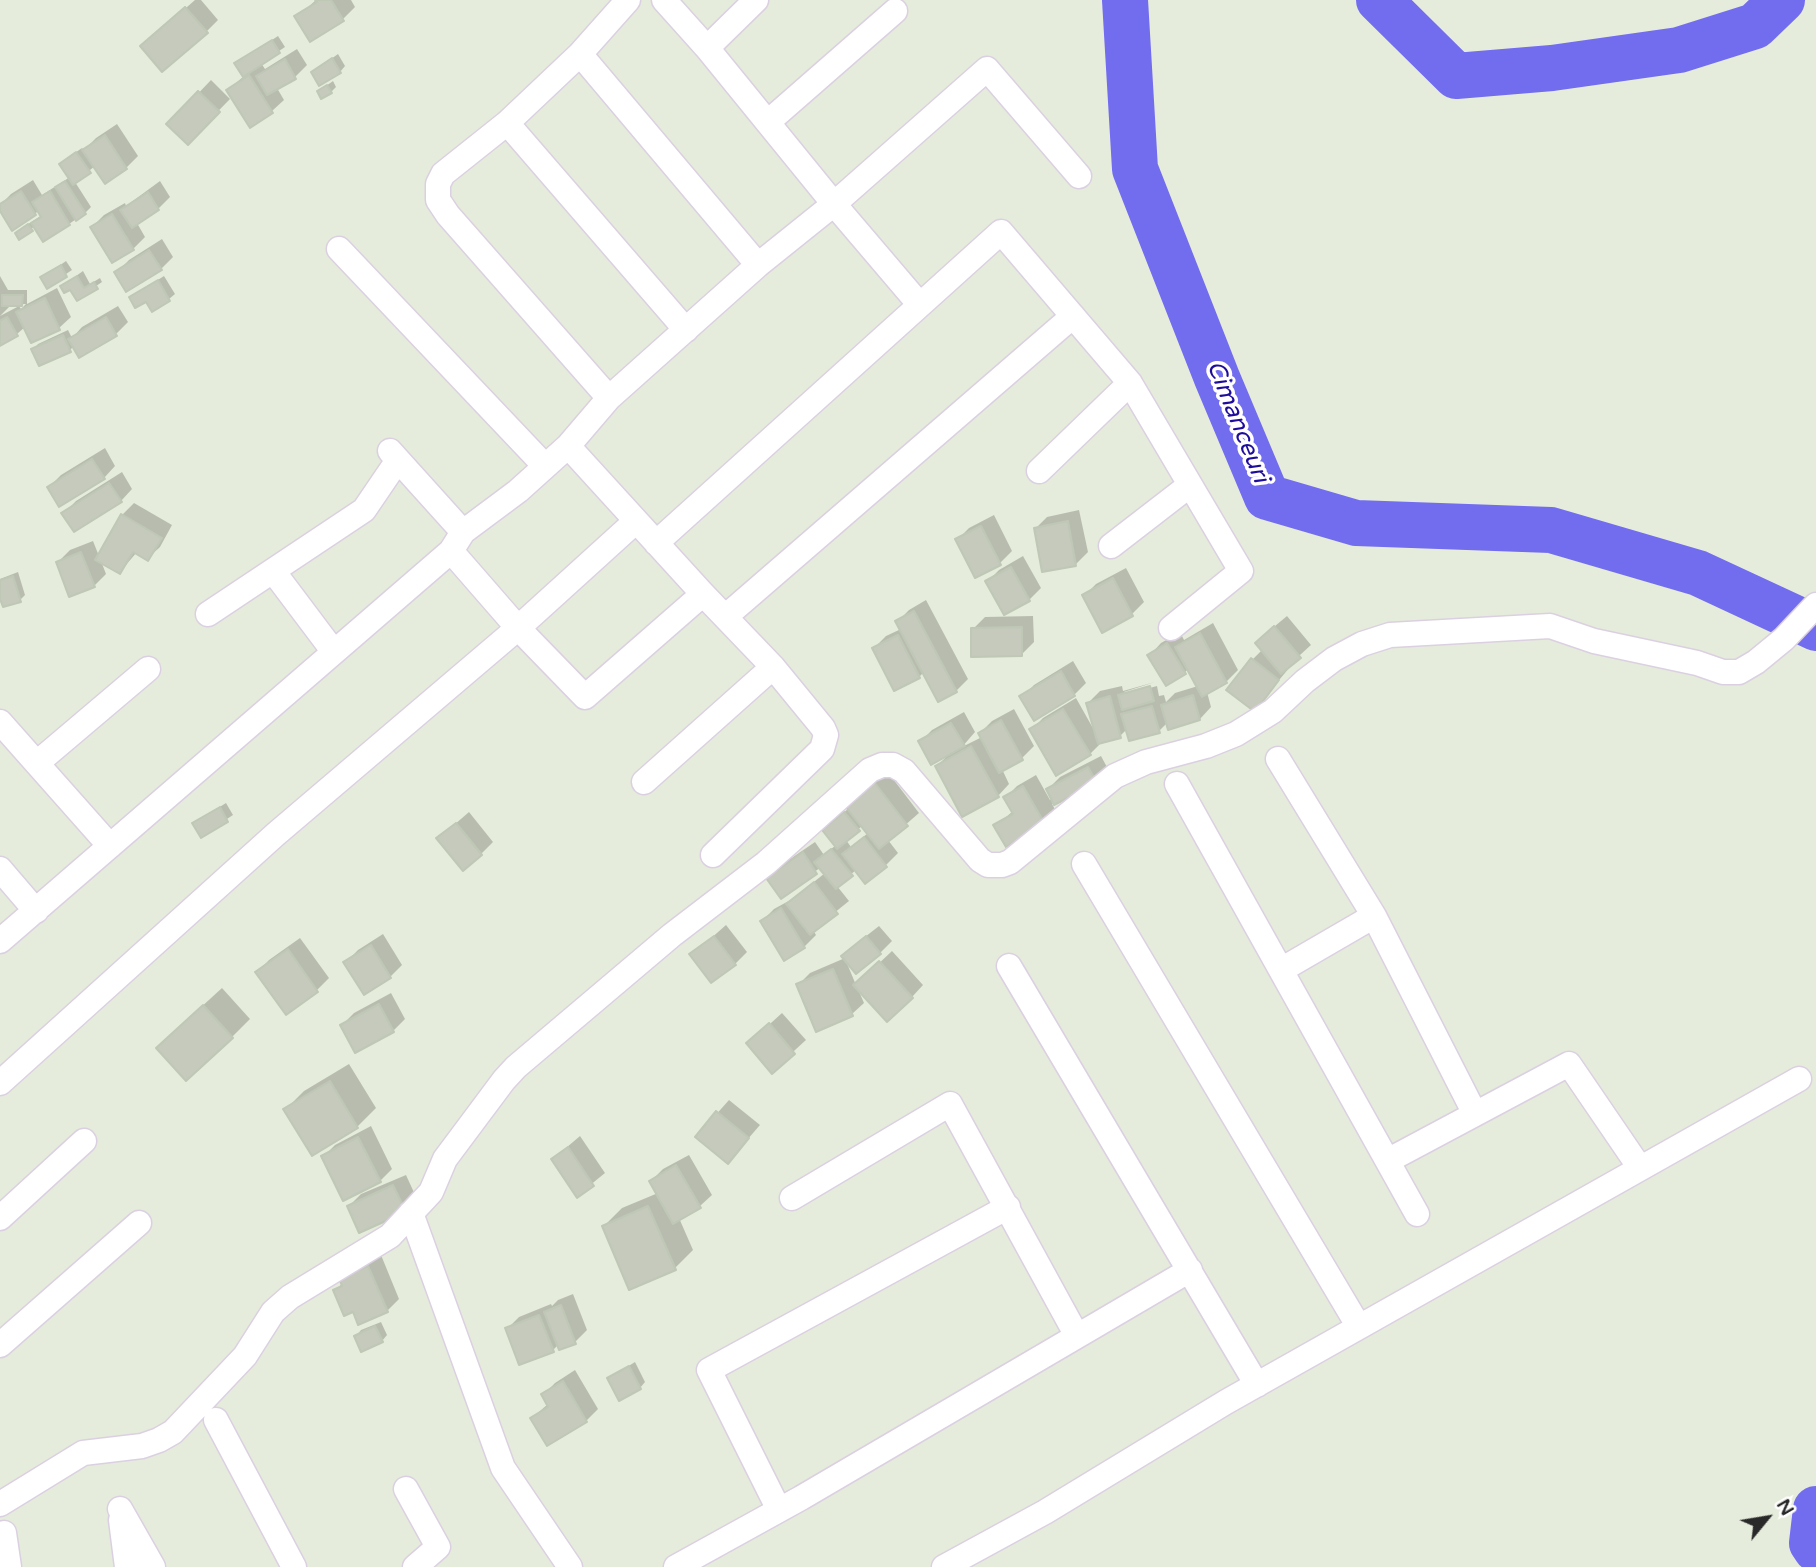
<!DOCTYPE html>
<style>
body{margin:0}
#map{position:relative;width:1816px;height:1567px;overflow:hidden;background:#e6ecdb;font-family:"Varela Round",sans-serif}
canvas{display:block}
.north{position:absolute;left:1732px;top:1483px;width:70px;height:70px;-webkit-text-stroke:5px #fff;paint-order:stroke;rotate:60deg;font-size:19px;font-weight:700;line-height:28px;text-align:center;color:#292929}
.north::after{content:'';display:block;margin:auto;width:24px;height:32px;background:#292929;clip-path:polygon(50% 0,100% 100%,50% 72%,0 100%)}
</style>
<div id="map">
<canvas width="1816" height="1567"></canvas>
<div class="north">N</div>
</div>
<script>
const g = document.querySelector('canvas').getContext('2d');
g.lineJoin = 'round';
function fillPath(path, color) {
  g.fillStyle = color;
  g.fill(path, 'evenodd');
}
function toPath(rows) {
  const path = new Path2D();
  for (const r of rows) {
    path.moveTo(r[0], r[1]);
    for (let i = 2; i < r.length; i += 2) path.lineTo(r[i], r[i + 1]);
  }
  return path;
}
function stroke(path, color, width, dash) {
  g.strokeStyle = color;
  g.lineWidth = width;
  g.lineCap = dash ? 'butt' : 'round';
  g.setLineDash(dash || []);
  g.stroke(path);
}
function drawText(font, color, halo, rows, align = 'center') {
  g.font = font + ' "Varela Round",sans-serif';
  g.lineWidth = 7;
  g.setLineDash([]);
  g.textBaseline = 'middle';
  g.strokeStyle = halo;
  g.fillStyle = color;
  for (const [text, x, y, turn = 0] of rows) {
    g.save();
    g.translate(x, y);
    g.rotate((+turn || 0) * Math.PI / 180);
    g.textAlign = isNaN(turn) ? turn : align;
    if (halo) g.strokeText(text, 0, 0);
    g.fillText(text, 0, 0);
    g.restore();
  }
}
fillPath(toPath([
 [195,0,201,0,218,20,206,32,155,35],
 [316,0,351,0,355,7,343,19,311,39,297,17],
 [278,36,285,47,261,63,265,69,297,49,307,65,295,77,277,88,284,100,272,111,250,125,228,90,244,76,237,63],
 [338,54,345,66,340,72,313,72],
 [211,80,230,99,188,142,169,124],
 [333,81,336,87,331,92,319,91],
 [117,124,138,156,126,168,105,182,95,166,75,182,91,207,85,213,69,224,35,226,31,229,22,228,42,215,39,210,35,214,0,208,0,205,11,194,33,180,42,195,70,177,66,159,82,148,84,150,96,138],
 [160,181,170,197,158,209,137,223,145,237,133,249,113,261,92,227,104,215,125,203,126,206],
 [162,239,173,257,161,269,117,272,129,260],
 [66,261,72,270,48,286,43,277],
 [83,271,90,284,100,278,102,282,77,299,71,287,62,286],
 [0,276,8,290,27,290,27,304,57,288,71,317,59,328,25,327,17,334,0,344,0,316,19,306,21,309,26,304,12,304,0,316],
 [164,276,175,294,169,299,152,309,146,299,131,297],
 [118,306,128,322,116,334,74,346,70,350,33,350,38,344,68,330,72,338,82,327],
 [105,448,115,466,104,478,49,487,61,475],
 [122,472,132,489,121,501,64,513,76,501],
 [134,503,172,525,160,547,148,558,137,552,120,572,101,561,106,574,94,586,58,562,70,550,93,541,99,556,122,515],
 [1079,510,1088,552,1076,564,1035,529,1047,517],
 [994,515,1012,551,1000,563,957,540,969,528],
 [1023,556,1041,588,1029,600,987,582,999,570],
 [1126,568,1144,602,1132,614,1103,630,1084,596,1096,584],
 [18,572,25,595,20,600,0,597,0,579],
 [926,600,968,679,956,691,924,672,919,677,874,648,886,636,901,629,897,622,909,610],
 [1033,616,1034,642,1022,654,973,629,985,617],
 [1287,616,1311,645,1288,666,1290,667,1254,710,1253,659,1263,649,1269,631],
 [1213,623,1238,670,1226,682,1207,692,1211,707,1200,719,1168,722,1159,731,1127,729,1120,736,1103,741,1090,754,1031,730,1043,718,1076,698,1094,730,1088,703,1100,691,1122,686,1123,691,1155,682,1124,692,1124,695,1157,686,1159,696,1164,695,1166,702,1175,693,1198,686,1189,669,1185,672,1150,655,1161,643,1180,632,1184,640],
 [1073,661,1086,683,1074,695,1022,697,1034,685],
 [1014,709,1034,746,1022,758,1002,769,1009,784,998,796,937,766,950,753,920,742,932,730,964,712,975,732,962,747,982,737,980,733,992,721],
 [1101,756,1108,769,1096,781,1052,804,1056,811,1044,822,996,826,1013,811,1005,798,1017,786,1036,775,1050,800,1053,798,1048,789,1060,777],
 [884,767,919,813,888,840,898,853,886,865,865,881,856,870,837,886,849,901,813,930,816,935,804,947,762,921,774,909,794,898,825,873,821,867,781,897,768,878,780,866,815,842,824,855,836,845,824,830,849,808],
 [862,826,868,833,851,847,846,840],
 [226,803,233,815,201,836,194,823],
 [469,812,493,842,481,854,439,838],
 [726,925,747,952,735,964,692,955],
 [879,926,892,941,880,953,846,961,856,985,892,951,923,985,912,997,858,989,864,1003,852,1014,798,985,810,973,845,958,856,944],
 [383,934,402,965,390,977,365,993,346,962,358,950],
 [300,938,329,978,317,990,286,1012,257,972,269,960],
 [222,988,250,1019,232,1037,176,1030],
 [391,993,405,1019,393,1031,342,1025,354,1013],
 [782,1013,806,1040,772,1071,761,1032],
 [349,1064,376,1108,357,1127,312,1154,286,1109,304,1091],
 [729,1100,760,1125,728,1162,697,1136],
 [371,1126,392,1169,380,1181,323,1157,335,1145],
 [580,1136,605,1173,578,1195,553,1159],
 [689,1155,712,1195,700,1206,679,1218,693,1250,675,1268,604,1226,622,1208,658,1193,651,1181,663,1169],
 [406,1175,417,1199,360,1230,349,1206,361,1194],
 [381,1255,399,1299,387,1311,354,1310,335,1290,343,1283,341,1279],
 [573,1294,587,1330,575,1342,559,1344,553,1350,507,1329,519,1317,551,1304,552,1306,558,1300],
 [381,1322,387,1335,382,1341,356,1336,361,1330],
 [635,1362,645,1382,640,1388,609,1378],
 [575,1370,598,1409,586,1421,532,1418,548,1404,543,1395,555,1383]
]), '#0003');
stroke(toPath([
 [1125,0,1135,169,1217,378,1267,497,1356,523,1551,530,1698,573,1816,628],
 [1379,0,1456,76,1552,68,1679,50,1755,26,1782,0],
 [1816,1509,1812,1543,1816,1549]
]), '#726cef', 46);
const building = toPath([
 [315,0,331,0,344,21,310,42,294,16,317,2,315,0],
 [185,7,208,33,162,72,140,46,185,7],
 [272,40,280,53,243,77,234,63,272,40],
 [332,58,341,73,319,86,311,72,332,58],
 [285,59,296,79,267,95,256,76,285,59],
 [249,75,273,113,250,128,226,90,249,75],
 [327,85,332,93,321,99,317,91,327,85],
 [198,91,220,112,188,145,166,124,198,91],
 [105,135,127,169,105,184,82,150,105,135],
 [76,152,91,173,73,185,59,164,76,152],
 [65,181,86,214,76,221,55,187,65,181],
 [21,191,36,215,12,231,0,211,0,204,21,191],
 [50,191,70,225,43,242,31,223,41,217,32,202,50,191],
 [148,192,159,210,132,228,120,210,148,192],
 [112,214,134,250,112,263,90,227,112,214],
 [28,224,33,231,19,240,15,233,28,224],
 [149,250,162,270,126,292,114,272,149,250],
 [61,265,67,277,47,289,40,277,61,265],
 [77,276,84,288,94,282,98,289,77,301,70,290,64,293,60,286,77,276],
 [158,280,170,301,152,312,146,302,135,308,129,297,158,280],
 [2,295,23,295,22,306,2,306,2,295],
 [45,298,60,330,31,343,16,312,45,298],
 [7,317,18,336,0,346,0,321,7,317],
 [106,317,117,336,79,358,68,339,106,317],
 [63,335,71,352,39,366,31,349,63,335],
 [92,459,105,479,59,507,47,487,92,459],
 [109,483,122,502,74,532,61,513,109,483],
 [121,514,162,538,148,561,133,552,120,574,95,560,121,514],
 [1068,521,1076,566,1042,572,1034,528,1068,521],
 [981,526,1001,565,975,578,955,539,981,526],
 [81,552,95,587,69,597,56,562,81,552],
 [1011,567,1030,601,1004,615,985,581,1011,567],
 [13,576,21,602,3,607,0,599,0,580,13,576],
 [1113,578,1133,616,1102,633,1082,595,1113,578],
 [914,611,957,692,938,702,895,621,914,611],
 [1274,626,1301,658,1281,674,1255,643,1274,626],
 [1022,627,1022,656,971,657,971,628,1022,627],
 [1200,633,1227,683,1202,697,1175,647,1200,633],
 [898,635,920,678,894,691,872,648,898,635],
 [1167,643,1186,674,1166,686,1147,655,1167,643],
 [1251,658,1279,680,1255,712,1226,690,1251,658],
 [1061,671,1075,696,1034,721,1019,696,1061,671],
 [1150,686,1154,701,1122,710,1118,695,1150,686],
 [1193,695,1200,720,1168,730,1161,705,1193,695],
 [1110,696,1121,738,1098,744,1086,703,1110,696],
 [1152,706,1160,733,1129,741,1121,714,1152,706],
 [1063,709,1091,755,1056,776,1029,729,1063,709],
 [1001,720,1023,760,999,773,978,733,1001,720],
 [951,723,965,746,931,765,918,741,951,723],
 [971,746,999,797,962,817,935,766,971,746],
 [1088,767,1097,783,1054,805,1046,789,1088,767],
 [871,778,908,826,879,849,841,801,871,778],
 [1023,786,1045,824,1006,847,993,825,1013,814,1003,797,1023,786],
 [220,807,228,822,201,838,192,823,220,807],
 [844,812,860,831,837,849,822,830,844,812],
 [456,823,482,855,463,871,436,838,456,823],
 [864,837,887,867,865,884,842,854,864,837],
 [831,849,853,876,836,889,814,862,831,849],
 [803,852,817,874,781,899,766,878,803,852],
 [814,882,838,914,810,935,786,904,814,882],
 [781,908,805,948,784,961,760,921,781,908],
 [714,936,736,965,711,983,689,954,714,936],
 [866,936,881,954,856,974,841,956,866,936],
 [371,945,391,978,364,995,343,962,371,945],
 [288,949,318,992,286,1015,255,972,288,949],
 [879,961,913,998,887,1022,853,985,879,961],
 [833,969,853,1016,816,1032,796,984,833,969],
 [379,1004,394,1032,355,1053,340,1025,379,1004],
 [203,1005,233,1038,186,1081,156,1048,203,1005],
 [769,1023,795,1054,772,1074,746,1043,769,1023],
 [330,1081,358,1128,312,1156,283,1109,330,1081],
 [716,1111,749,1138,728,1164,695,1137,716,1111],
 [358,1137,381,1182,343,1201,321,1156,358,1137],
 [568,1147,594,1186,577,1198,551,1159,568,1147],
 [676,1165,701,1208,673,1224,649,1181,676,1165],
 [393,1185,406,1212,359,1233,347,1206,393,1185],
 [648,1206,676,1270,629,1290,602,1226,648,1206],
 [368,1266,388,1312,358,1325,353,1312,344,1316,333,1290,342,1286,339,1278,368,1266],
 [561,1305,576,1344,559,1350,544,1312,561,1305],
 [539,1315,554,1352,519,1365,505,1328,539,1315],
 [375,1326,383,1342,361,1352,354,1336,375,1326],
 [629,1366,641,1389,619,1401,607,1378,629,1366],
 [563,1381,587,1422,547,1446,530,1418,548,1407,541,1394,563,1381]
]);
fillPath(building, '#c5cabd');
stroke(building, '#bfc7b5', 2);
const minor = toPath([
 [664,0,707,48,834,204,920,305],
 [707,48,756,0],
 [580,54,758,265],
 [768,122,895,11],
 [507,123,686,330],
 [339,249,545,466],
 [609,398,448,215,438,200,438,184,443,174,507,123,580,54,628,0],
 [568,446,703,594,773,667,823,728,826,735,822,749,713,855],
 [390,451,463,532],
 [1039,471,1130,383],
 [656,543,1001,232,1130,383,1241,571,1171,628],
 [1111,546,1190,485],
 [451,551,518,628,585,697,703,594],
 [273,571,334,652],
 [208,614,364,510,398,460],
 [725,617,1073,316],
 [0,722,110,846],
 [1278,759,1374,916,1475,1114],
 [37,763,148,669],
 [644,782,773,667],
 [1177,784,1417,1214],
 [1084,864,1359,1327],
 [0,869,36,911],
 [0,941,451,551,463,532,518,491,568,446,609,398,758,265,834,204,987,69,1079,176],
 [1009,966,1257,1385],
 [1281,970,1374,916],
 [0,1083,276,834,518,628,636,521],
 [1389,1160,1569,1064,1640,1168],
 [792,1198,950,1104,1077,1336],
 [411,1213,503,1468,570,1567],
 [0,1218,84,1141],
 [0,1345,139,1223],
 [216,1420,294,1567],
 [406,1489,438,1547,415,1567],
 [0,1504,83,1453,142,1446,159,1440,173,1432,245,1356,273,1312,290,1297,390,1236,431,1192,445,1159,504,1080,516,1067,672,935,766,863,870,770,882,765,893,765,904,771,980,860,988,865,1002,865,1010,862,1115,776,1146,762,1206,746,1236,734,1273,711,1305,681,1334,659,1362,644,1390,635,1550,626,1594,641,1697,663,1723,672,1739,672,1756,662,1784,639,1816,605],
 [120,1509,153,1567],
 [779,1510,709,1370,1008,1207],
 [121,1520,127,1567],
 [4,1533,9,1567],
 [676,1567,801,1498,1190,1270],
 [944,1567,1045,1512,1226,1402,1799,1079]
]);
stroke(minor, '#dbd0e2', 27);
stroke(minor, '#fff', 24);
drawText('italic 24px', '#1e0c9a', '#fff', [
 ["Cimanceuri",1237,422,68]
]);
</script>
